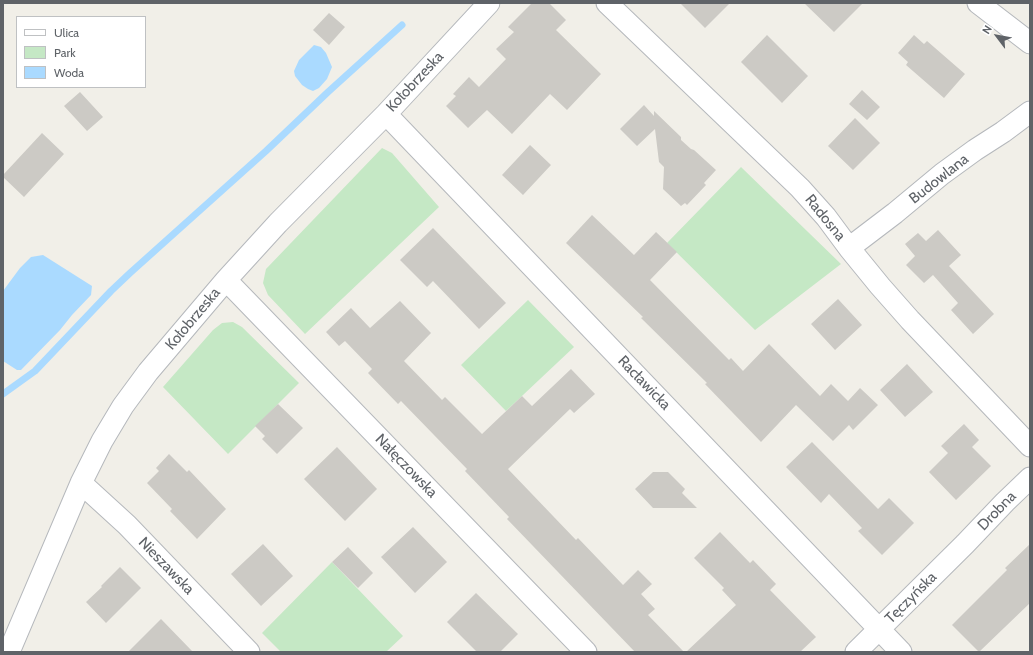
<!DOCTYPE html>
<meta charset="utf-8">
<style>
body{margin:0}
#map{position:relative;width:1033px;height:655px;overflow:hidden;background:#f1efe8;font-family:Cabin,sans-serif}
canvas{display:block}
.frame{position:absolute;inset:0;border:4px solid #5f6368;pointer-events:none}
.legend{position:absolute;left:16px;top:16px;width:130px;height:72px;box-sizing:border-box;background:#fff;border:1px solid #bfc1c3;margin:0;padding:5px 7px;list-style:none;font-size:12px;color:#5f6368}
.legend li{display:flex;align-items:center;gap:8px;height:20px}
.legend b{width:20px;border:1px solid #bfc1c3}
.north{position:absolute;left:977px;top:16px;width:40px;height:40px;-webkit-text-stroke:3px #fff;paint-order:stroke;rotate:302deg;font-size:11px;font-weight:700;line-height:16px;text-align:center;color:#5f6368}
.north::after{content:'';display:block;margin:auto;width:14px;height:18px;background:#5f6368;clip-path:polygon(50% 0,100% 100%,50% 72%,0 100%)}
</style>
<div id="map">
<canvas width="1033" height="655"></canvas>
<div class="frame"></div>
<ul class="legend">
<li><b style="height:5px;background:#fff"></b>Ulica</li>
<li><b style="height:11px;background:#c5e8c5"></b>Park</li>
<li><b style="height:11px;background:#aadaff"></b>Woda</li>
</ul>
<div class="north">N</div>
</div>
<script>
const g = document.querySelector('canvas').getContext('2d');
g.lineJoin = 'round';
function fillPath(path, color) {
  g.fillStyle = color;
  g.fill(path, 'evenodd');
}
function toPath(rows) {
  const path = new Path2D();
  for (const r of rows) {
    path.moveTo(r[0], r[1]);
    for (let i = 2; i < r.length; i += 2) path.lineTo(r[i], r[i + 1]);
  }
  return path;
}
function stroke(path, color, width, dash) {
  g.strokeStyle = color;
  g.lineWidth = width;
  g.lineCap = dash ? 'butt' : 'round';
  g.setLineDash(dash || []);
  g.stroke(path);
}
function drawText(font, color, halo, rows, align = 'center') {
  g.font = font + ' Cabin,sans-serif';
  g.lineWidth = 4;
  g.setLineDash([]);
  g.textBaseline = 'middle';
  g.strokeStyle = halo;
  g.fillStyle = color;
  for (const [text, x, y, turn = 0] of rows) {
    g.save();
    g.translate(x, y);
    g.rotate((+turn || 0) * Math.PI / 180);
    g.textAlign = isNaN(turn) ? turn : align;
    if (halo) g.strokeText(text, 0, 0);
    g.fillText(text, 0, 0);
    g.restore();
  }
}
fillPath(toPath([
 [382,148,392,153,439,207,305,334,268,295,263,283,266,269],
 [741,167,841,264,755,330,667,243],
 [528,300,574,347,506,411,461,365],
 [233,322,242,327,299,383,228,454,163,387,213,330,222,323],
 [332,562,403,636,386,652,281,652,262,633]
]), '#c5e8c5');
fillPath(toPath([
 [314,45,321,47,326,53,332,67,327,79,319,88,313,91,308,89,302,85,295,76,294,71,299,60],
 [43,255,92,286,91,295,72,315,60,330,21,370,17,370,3,361,3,291,20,268,31,257]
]), '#aadaff');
stroke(toPath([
 [3,394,35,371,111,291,130,273,266,151,328,92,402,25]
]), '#aadaff', 7);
fillPath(toPath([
 [532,3,549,3,566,20,556,30,601,74,567,110,550,94,512,134,487,110,468,128,446,106,456,96,453,94,469,77,479,87,506,59,496,49,514,32,508,27],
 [680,3,730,3,705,28],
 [804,3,863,3,834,32],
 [329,13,345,27,329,45,313,30],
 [767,35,808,76,782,103,741,62],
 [914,35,924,44,927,41,965,74,944,98,906,65,908,62,898,53],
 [862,90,880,107,867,120,849,104],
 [80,92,103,117,87,131,64,106],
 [644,105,654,116,654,111,681,137,681,140,691,149,694,150,716,170,704,183,706,185,687,205,685,203,681,206,663,189,664,167,659,162,655,129,637,146,620,129],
 [855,118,880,143,853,170,828,146],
 [42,133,64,154,24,197,3,177,3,175],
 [530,145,551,165,523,195,502,175],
 [592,215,634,255,656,232,677,252,650,280,729,360,731,358,743,371,769,344,820,396,831,384,848,401,860,388,878,405,853,430,849,425,833,441,796,405,761,442,705,384,707,383,641,318,643,317,566,243],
 [433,228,506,303,479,329,433,281,427,287,400,260],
 [938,230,961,255,949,266,994,314,973,334,951,310,958,303,933,275,924,283,906,265,915,256,905,244,918,233,926,241],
 [838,299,862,325,835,350,811,324],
 [400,301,431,333,404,361,442,400,445,397,482,434,522,396,532,406,571,369,595,394,574,413,570,409,508,469,576,540,578,538,623,585,638,570,652,584,641,594,655,609,648,615,684,652,635,652,507,519,509,517,465,471,467,469,401,401,398,404,368,373,372,369,345,341,339,346,326,332,351,308,370,328],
 [907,364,933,392,905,417,880,390],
 [278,404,303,428,277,454,262,439,265,436,255,426],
 [964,424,979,440,972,447,991,466,956,500,929,472,948,453,941,446],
 [812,442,878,509,889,498,914,523,882,555,858,531,862,528,829,494,821,503,786,467],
 [337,447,377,489,345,521,304,479],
 [169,454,187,472,189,470,226,509,197,539,170,511,172,509,147,483,159,471,156,468],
 [653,472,668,472,685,489,682,493,697,508,653,508,635,489],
 [413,527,447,562,415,593,381,557],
 [720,532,750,563,753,560,776,584,770,590,816,637,800,652,686,652,736,605,722,590,724,588,694,558],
 [263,544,293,576,261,606,231,574],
 [1030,544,1030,603,979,652,952,625,1007,570,1005,568],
 [348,547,373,573,358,588,332,562],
 [120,567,141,588,106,623,86,602,102,587,101,586],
 [476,593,518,634,500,652,477,652,447,622],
 [161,619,193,652,128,652]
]), '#cccac5');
const street = toPath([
 [607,3,800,188,826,217,849,248,880,286,910,320,1030,446],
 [978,3,1030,43],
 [386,114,901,652],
 [849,248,895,213,942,174,975,150,1003,132,1030,112],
 [226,280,586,652],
 [81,483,127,525,249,652],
 [9,652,81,483,102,441,123,406,148,372,226,280,278,223,386,114,489,3],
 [856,652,965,544,1005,502,1030,478]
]);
stroke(street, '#b5b8bc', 23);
stroke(street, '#fff', 21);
drawText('15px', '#5f6368', '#fff', [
 ["Kołobrzeska",415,82,-47],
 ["Budowlana",939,179,-38],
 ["Radosna",825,218,51],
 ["Kołobrzeska",193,319,-50],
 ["Racławicka",644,383,46],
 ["Nałęczowska",406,466,46],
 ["Drobna",997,511,-46],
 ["Nieszawska",166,566,46],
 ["Tęczyńska",911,598,-45]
]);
</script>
